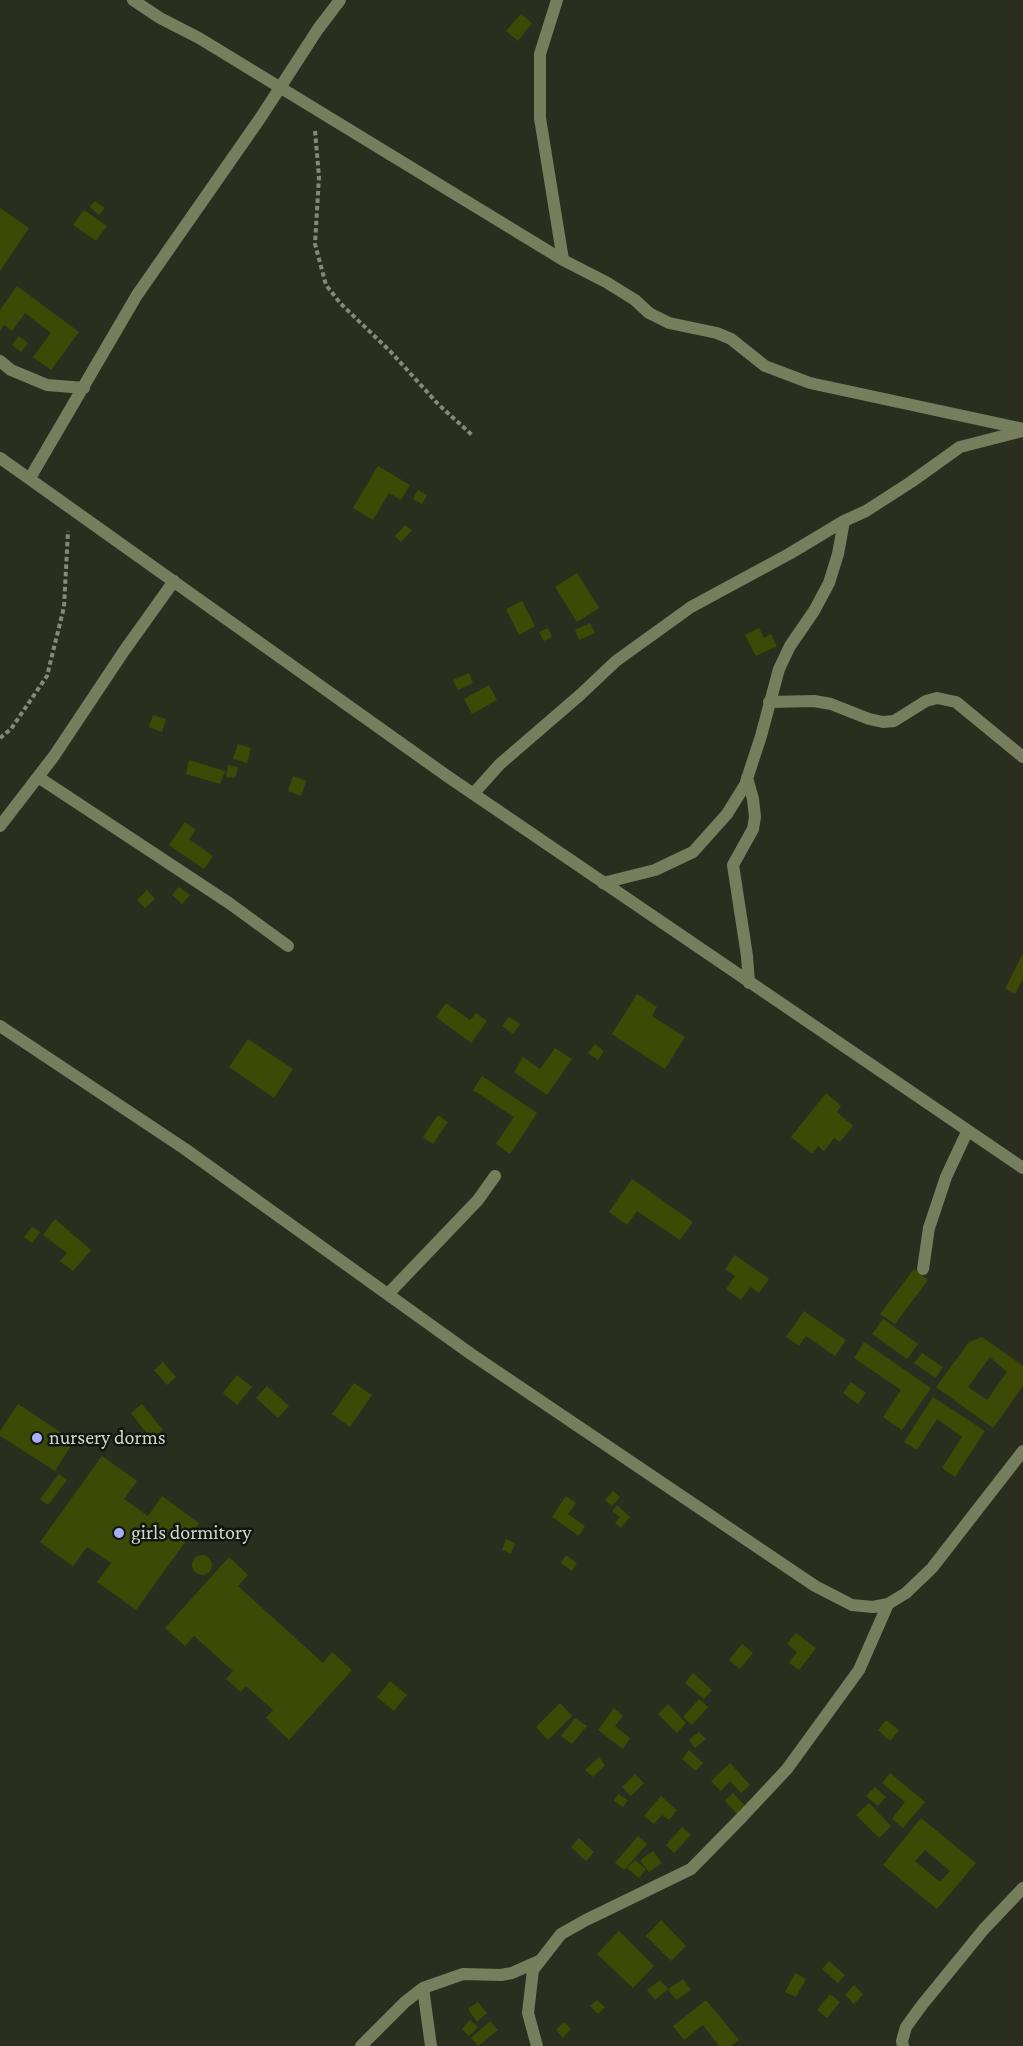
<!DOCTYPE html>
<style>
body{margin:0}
canvas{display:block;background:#292e1e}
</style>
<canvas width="1023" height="2046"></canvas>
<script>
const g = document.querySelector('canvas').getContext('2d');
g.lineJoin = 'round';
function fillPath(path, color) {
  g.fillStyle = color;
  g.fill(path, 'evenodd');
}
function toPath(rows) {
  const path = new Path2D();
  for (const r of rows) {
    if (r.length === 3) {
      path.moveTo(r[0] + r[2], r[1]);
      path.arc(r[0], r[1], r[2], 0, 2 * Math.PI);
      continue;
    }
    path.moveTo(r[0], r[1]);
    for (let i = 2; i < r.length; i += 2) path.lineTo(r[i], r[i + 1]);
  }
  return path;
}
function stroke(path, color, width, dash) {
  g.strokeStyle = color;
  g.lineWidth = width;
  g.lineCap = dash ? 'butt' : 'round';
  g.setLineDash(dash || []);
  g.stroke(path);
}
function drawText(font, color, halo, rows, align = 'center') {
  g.font = font + ' "Crimson Pro",serif';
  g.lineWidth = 5;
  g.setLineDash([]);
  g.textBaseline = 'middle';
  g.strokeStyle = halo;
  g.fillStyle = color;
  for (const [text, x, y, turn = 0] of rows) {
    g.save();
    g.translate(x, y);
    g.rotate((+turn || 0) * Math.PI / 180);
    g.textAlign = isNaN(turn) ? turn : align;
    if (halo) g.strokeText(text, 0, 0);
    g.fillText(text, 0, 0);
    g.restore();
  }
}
fillPath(toPath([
 [521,14,532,23,518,41,506,31],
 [95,201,105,208,99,215,90,207],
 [0,208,29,228,0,271],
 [84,210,107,226,96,241,73,225],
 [17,286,79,332,51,370,33,357,51,333,25,313,12,331,4,325,0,331,0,310],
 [19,336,28,343,21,352,12,345],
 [378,466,410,485,401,500,389,493,373,520,353,508],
 [418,490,427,495,422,504,413,499],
 [405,525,412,530,401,542,395,536],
 [577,573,599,608,577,622,555,587],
 [522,601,535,626,519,635,506,609],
 [590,623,595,633,579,640,575,630],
 [548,628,552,637,544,641,539,632],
 [759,628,764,638,771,634,777,646,756,656,745,635],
 [469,673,473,683,458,690,453,680],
 [489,685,497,700,472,714,464,699],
 [153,715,166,719,162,732,149,727],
 [238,744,251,748,247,763,233,759],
 [189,760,225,771,220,784,186,774],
 [228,765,238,767,235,778,226,777],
 [293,776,306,781,301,796,288,791],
 [185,822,196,830,189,839,213,856,204,869,169,845],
 [179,887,190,895,182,904,172,895],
 [147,890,155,899,145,908,137,900],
 [1023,953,1023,979,1015,994,1005,989],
 [637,994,657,1007,652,1016,685,1037,665,1069,612,1034],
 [446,1003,470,1020,476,1013,487,1021,471,1043,436,1017],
 [509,1017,520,1024,513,1034,502,1026],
 [248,1039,293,1069,274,1098,229,1067],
 [595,1044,604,1051,598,1060,588,1053],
 [555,1048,572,1059,547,1095,514,1072,523,1057,540,1069],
 [482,1076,537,1113,510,1154,496,1144,514,1117,473,1090],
 [826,1093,841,1106,837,1112,853,1126,840,1142,834,1138,824,1151,818,1146,812,1154,791,1137],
 [438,1115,448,1122,433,1144,423,1137],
 [632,1179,693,1222,680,1240,637,1211,627,1225,609,1212],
 [55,1219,91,1250,73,1271,60,1261,67,1253,43,1235],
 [32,1227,40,1232,32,1243,24,1237],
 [735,1255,769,1279,759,1293,750,1287,741,1300,726,1289,735,1276,725,1269],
 [914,1269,928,1280,895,1324,880,1314],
 [804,1311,846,1340,835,1356,806,1336,799,1346,786,1337],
 [883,1319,918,1344,907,1359,872,1334],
 [982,1337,1023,1366,1023,1386,993,1428,936,1387,969,1342],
 [990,1357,1007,1372,987,1400,968,1387],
 [864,1342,931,1388,902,1430,883,1417,901,1390,854,1358],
 [922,1353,943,1367,936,1378,914,1363],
 [163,1362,176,1377,167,1385,154,1370],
 [237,1375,252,1387,237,1405,223,1393],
 [851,1382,866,1393,858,1404,843,1393],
 [354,1383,372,1395,350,1427,332,1414],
 [267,1386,289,1406,278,1418,256,1398],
 [933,1397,985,1431,955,1477,942,1468,962,1437,937,1419,917,1450,904,1442],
 [18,1404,74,1441,55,1471,0,1436,0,1431],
 [142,1404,163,1430,151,1439,131,1413],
 [102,1456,137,1481,124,1499,148,1516,162,1496,199,1523,136,1610,97,1582,111,1563,87,1547,73,1566,40,1542],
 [59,1474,67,1480,48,1505,40,1499],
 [613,1491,620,1497,612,1506,605,1500],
 [566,1496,576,1503,568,1514,585,1526,579,1536,552,1517],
 [617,1505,630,1517,621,1528,615,1523,620,1517,612,1511],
 [506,1539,515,1543,511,1554,502,1550],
 [202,1565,10],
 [566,1555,577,1563,572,1571,561,1563],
 [229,1557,248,1575,238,1586,323,1663,332,1652,352,1670,289,1740,266,1718,273,1710,246,1686,241,1692,226,1679,233,1671,194,1636,185,1646,165,1628],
 [796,1633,816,1648,799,1670,789,1663,797,1652,787,1644],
 [742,1644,753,1653,740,1669,729,1660],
 [693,1673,712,1690,704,1699,685,1683],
 [390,1681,407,1695,394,1711,377,1697],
 [699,1699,708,1707,692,1725,683,1717],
 [560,1703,572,1716,548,1740,536,1727],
 [668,1704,686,1723,677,1733,658,1714],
 [614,1708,623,1716,615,1726,630,1738,623,1749,598,1730],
 [575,1718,587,1726,572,1744,561,1736],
 [886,1720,899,1730,890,1741,878,1730],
 [699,1732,706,1739,695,1748,689,1740],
 [689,1750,703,1763,696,1771,682,1759],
 [599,1757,605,1765,593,1777,585,1770],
 [730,1763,750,1785,741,1793,730,1781,721,1791,711,1781],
 [890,1773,925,1802,903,1828,892,1819,905,1802,882,1783],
 [635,1774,644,1783,631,1796,622,1787],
 [875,1787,886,1797,878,1806,866,1796],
 [733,1793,747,1808,739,1816,725,1801],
 [618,1794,628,1800,623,1807,614,1801],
 [661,1796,677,1810,669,1820,662,1815,654,1824,644,1816],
 [869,1803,891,1826,879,1838,856,1815],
 [921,1818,976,1863,937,1909,883,1865],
 [925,1850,950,1871,940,1882,915,1861],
 [682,1827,691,1835,674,1853,666,1845],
 [638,1836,647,1844,624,1870,615,1863],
 [579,1838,594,1852,586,1861,571,1847],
 [653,1851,662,1863,649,1872,640,1860],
 [635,1860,646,1869,639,1878,627,1868],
 [661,1920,686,1946,671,1961,646,1936],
 [619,1931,654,1966,633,1988,597,1954],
 [829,1961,845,1975,838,1983,822,1969],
 [795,1973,806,1979,796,1997,785,1992],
 [683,1979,691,1990,676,2000,668,1989],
 [660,1980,668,1989,655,2000,647,1990],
 [854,1985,863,1994,854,2004,845,1995],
 [830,1994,840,2002,827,2018,817,2010],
 [597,2000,605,2007,598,2014,590,2006],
 [706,2000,739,2040,731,2046,719,2046,703,2025,684,2040,673,2026],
 [478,2002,487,2013,477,2022,468,2009],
 [470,2020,478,2027,469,2036,462,2029],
 [490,2021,498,2030,478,2046,471,2038],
 [564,2022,571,2029,563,2038,556,2030]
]), '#3c4a06');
stroke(toPath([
 [315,131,319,177,315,244,326,285,341,304,390,351,438,404,472,435],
 [0,738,11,729,47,676,64,607,68,531]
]), '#85897c', 4, [4.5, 3]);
stroke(toPath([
 [133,0,160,18,199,38,563,260,606,282,635,300,649,313,669,323,717,333,731,339,765,366,810,383,1023,429],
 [557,0,540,54,540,118,563,260],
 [0,361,11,370,47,385,84,388],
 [0,458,447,776,1023,1168],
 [30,478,137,295,261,117,318,29,340,0],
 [769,702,814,701,831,704,869,719,883,722,894,721,926,701,937,698,956,702,1023,757],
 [38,777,229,903,288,946],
 [747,778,753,799,755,817,753,829,733,865,747,956,749,983],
 [473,794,500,764,580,695,616,661,691,607,789,554,844,521,866,511,911,482,960,447,1022,431],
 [0,826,54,756,124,651,174,581],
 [603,883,655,870,693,852,727,814,745,785,761,736,779,669,790,646,814,611,829,583,838,554,844,521],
 [0,1026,185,1149,471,1354,815,1586,852,1605,873,1607,888,1604,906,1593,932,1568,1023,1451],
 [923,1269,929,1228,946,1177,967,1132],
 [388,1294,478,1200,495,1176],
 [423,1988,431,2046],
 [361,2046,405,2002,423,1988,463,1974,501,1975,512,1973,539,1961],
 [537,2046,528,2013,533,1970,561,1934,586,1920,691,1869,743,1816,787,1769,859,1670,888,1604],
 [903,2046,902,2041,906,2027,922,2005,984,1929,1023,1888]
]), '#757e5d', 12);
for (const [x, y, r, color] of [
 [37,1438,6,"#a8b0fc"],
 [119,1533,6,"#a8b0fc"]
]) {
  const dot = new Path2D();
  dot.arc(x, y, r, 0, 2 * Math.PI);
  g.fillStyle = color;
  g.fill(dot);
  stroke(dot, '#13150e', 2);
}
drawText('20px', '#d2d6cc', '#13150e', [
 ["nursery dorms",49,1438],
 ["girls dormitory",131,1533]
], 'left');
</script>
